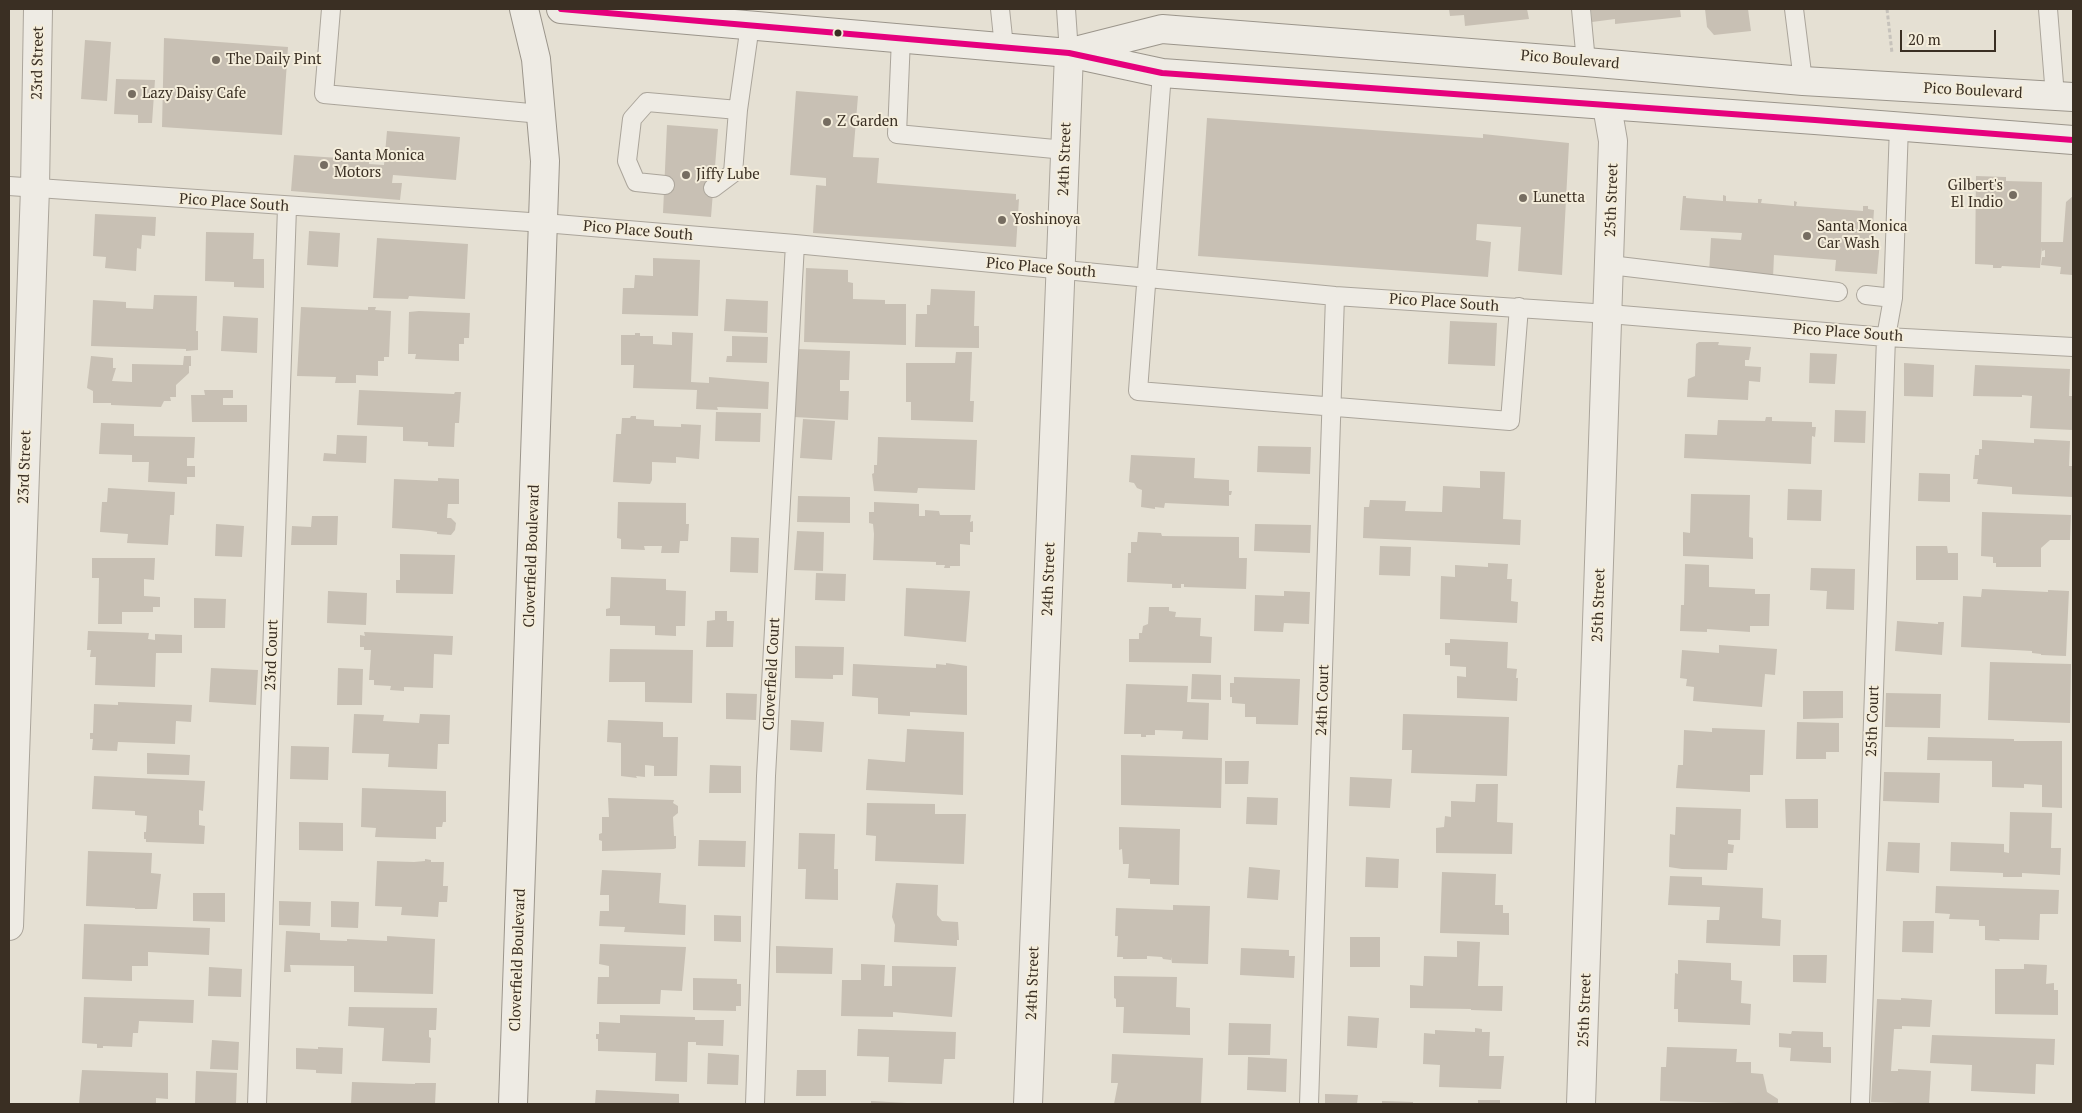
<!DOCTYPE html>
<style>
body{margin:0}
#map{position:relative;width:2082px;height:1113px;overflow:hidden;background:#e5e0d3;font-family:"PT Serif",serif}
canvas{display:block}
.frame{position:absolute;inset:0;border:10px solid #3a2f23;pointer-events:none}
.scale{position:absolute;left:1900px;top:30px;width:96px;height:22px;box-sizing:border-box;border:2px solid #3a2f23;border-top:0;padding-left:6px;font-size:15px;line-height:18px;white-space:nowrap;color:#3a2f23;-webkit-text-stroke:4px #f4eddb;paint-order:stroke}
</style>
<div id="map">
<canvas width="2082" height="1113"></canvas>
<div class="frame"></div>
<div class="scale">20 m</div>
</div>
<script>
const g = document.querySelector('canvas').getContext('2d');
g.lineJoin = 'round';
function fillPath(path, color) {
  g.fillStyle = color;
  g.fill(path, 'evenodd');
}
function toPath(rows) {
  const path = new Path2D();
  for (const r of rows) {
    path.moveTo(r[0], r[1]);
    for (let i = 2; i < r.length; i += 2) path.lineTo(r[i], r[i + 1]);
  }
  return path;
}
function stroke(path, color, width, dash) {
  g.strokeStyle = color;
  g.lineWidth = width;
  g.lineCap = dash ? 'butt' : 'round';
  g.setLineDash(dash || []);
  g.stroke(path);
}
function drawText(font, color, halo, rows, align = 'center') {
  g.font = font + ' "PT Serif",serif';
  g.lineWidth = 4;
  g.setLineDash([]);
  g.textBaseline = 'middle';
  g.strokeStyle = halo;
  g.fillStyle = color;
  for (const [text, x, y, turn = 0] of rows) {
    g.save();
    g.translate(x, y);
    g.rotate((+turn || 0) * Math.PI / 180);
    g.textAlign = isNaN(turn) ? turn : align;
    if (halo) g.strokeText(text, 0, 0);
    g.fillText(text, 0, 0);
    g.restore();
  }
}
fillPath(toPath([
 [1449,9,1527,9,1529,19,1465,26,1464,15,1450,16],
 [1591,9,1680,9,1681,17,1615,24,1615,19,1592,22],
 [1705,9,1748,9,1751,31,1714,35,1707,27],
 [164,38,288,47,282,135,162,127],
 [85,40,111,42,107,101,81,99],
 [116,79,155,80,152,123,138,123,138,115,114,114],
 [796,91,858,96,853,157,879,158,877,183,1016,194,1016,200,1019,199,1016,247,813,233,816,185,826,186,826,178,790,175],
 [1207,118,1483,138,1483,134,1569,143,1562,275,1518,271,1521,227,1477,224,1476,240,1491,242,1488,277,1198,256],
 [667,125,718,129,711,217,663,213],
 [387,131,460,137,456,180,393,175,392,183,402,183,400,200,291,191,294,155,369,160,369,164,384,165],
 [1976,176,2006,177,2006,181,2042,182,2041,242,2063,242,2066,202,2073,196,2073,275,2060,274,2061,267,2041,265,2042,257,2045,257,2045,250,2042,251,2042,247,2040,268,2002,266,2001,268,1993,268,1993,265,1975,264],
 [1723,195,1726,196,1726,201,1758,203,1758,199,1762,199,1761,203,1794,206,1794,201,1797,202,1796,206,1863,211,1863,206,1868,206,1868,209,1874,210,1872,240,1880,241,1877,274,1835,271,1836,260,1774,255,1773,278,1709,273,1711,238,1741,240,1742,233,1680,230,1683,196,1686,196,1686,198,1723,201],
 [95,214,156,217,155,236,142,235,141,249,137,248,136,271,105,268,106,257,93,256],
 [309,231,340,233,338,267,307,265],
 [206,232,254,233,253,259,264,259,264,288,234,287,234,282,205,281],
 [377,238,468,244,465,299,409,296,408,299,373,298],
 [653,258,700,260,698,316,622,314,623,288,634,288,635,275,653,276],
 [806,268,848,270,848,282,853,283,853,299,885,300,885,304,906,304,906,345,804,342],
 [931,289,975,291,974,326,979,326,979,348,915,347,916,314,927,314,927,305,930,305],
 [154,295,197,296,196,331,198,331,198,350,186,351,186,349,91,346,93,300,126,302,126,308,153,309],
 [726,299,768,301,767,333,724,331],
 [301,307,368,310,368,307,376,307,375,310,391,311,389,357,384,357,384,361,378,361,378,376,356,375,356,383,335,383,336,377,297,376],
 [419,311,470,313,469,338,464,338,464,344,459,344,459,361,415,359,416,354,408,354,409,312],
 [223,316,258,318,257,353,221,351],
 [1450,321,1497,323,1495,366,1448,364],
 [672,332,693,333,691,382,709,383,709,377,769,382,768,409,717,407,718,410,696,409,697,390,633,388,634,365,621,365,621,335,635,335,635,333,640,333,640,336,653,336,653,344,672,345],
 [732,336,768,337,767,363,726,362,727,356,732,356],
 [1699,342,1719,342,1718,345,1751,347,1749,360,1745,360,1745,366,1761,367,1760,382,1749,381,1748,400,1687,397,1688,379,1695,376,1696,344],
 [797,349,850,351,849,380,840,380,840,391,849,391,848,420,794,417],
 [956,352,972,352,970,401,974,401,973,422,911,420,911,402,906,402,906,363,955,363],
 [1810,353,1837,354,1835,384,1809,383],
 [91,356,113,358,113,368,116,368,112,381,132,382,132,364,183,365,184,356,191,356,191,366,189,366,189,373,176,385,176,397,170,397,171,401,164,401,161,407,111,405,111,403,93,403,93,391,87,388],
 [1904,363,1934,365,1933,397,1904,396],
 [1975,365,2070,369,2069,396,2073,396,2073,430,2030,428,2032,396,2022,395,2022,397,1973,396],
 [204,390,233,390,233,398,223,398,223,405,247,405,247,422,192,422,191,395,205,395],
 [359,390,454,394,455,392,461,392,459,423,455,423,454,447,428,446,428,442,403,441,403,427,357,425],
 [1835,410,1866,411,1865,443,1834,442],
 [716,412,761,413,760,442,715,441],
 [631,416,636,416,636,419,654,420,654,426,681,427,681,424,701,425,699,459,676,457,676,463,652,462,652,480,650,484,613,482,616,434,621,434,622,418,630,418],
 [1766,417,1772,417,1772,421,1812,422,1812,427,1816,427,1815,437,1812,436,1811,464,1684,458,1685,434,1717,435,1718,420,1765,421],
 [803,419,835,421,832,460,800,458],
 [101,423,134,424,134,436,195,437,194,458,187,458,187,466,195,466,195,477,187,477,187,484,148,482,149,462,132,462,132,455,99,454],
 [337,435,367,436,366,463,323,461,324,453,336,454],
 [878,437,977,440,975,490,918,488,917,493,874,491,872,474,874,473,874,465,877,465],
 [2034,439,2070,441,2069,466,2073,466,2073,497,2012,494,2012,487,1977,484,1978,479,1973,479,1975,455,1979,455,1979,449,1982,449,1982,440,2034,443],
 [1258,446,1311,447,1310,474,1257,472],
 [1131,455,1195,458,1194,478,1229,480,1229,491,1232,491,1231,495,1229,495,1229,506,1165,503,1164,508,1155,507,1155,509,1141,507,1142,490,1137,488,1134,483,1129,482],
 [1480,471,1505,472,1503,519,1521,520,1520,545,1363,538,1364,507,1369,507,1370,500,1406,501,1405,511,1442,512,1443,486,1480,488],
 [1919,473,1950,474,1950,502,1918,501],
 [438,478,459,479,459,504,448,504,447,518,451,518,456,523,455,530,451,535,437,534,437,532,421,530,392,528,394,479,438,481],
 [108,488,175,492,174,515,170,515,168,545,127,543,128,534,100,532,102,502,107,502],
 [1788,489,1822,490,1821,521,1787,520],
 [1691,494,1750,495,1749,537,1753,538,1753,559,1683,556,1683,532,1690,533],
 [798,496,850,497,850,523,797,522],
 [618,502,686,503,686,524,689,524,688,541,680,541,679,553,661,553,662,546,644,546,645,550,621,549,621,539,617,538],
 [874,502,919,504,919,516,925,516,925,510,939,511,940,515,971,515,970,522,973,521,973,532,970,532,970,545,960,544,960,566,950,566,950,568,944,568,945,565,936,565,936,562,873,560,874,534,873,524,869,523,869,512,874,512],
 [1982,512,2071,515,2070,540,2050,540,2041,548,2041,567,1996,567,1996,563,1993,563,1993,557,1981,556],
 [312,516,338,516,337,545,291,545,292,526,311,527],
 [216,524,244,526,242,557,215,556],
 [1255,524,1311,525,1310,553,1254,551],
 [797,531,824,532,823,571,794,570],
 [1138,532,1161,533,1162,536,1239,537,1239,558,1247,558,1246,589,1184,587,1184,584,1181,584,1181,588,1172,588,1172,584,1127,582,1128,553,1131,553,1131,542,1137,542],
 [731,537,759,538,758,573,730,572],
 [1380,546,1411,547,1410,576,1379,575],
 [1916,546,1947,546,1948,553,1958,553,1958,580,1916,580],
 [400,554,455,555,453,594,396,593,396,580,400,580],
 [92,558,155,558,154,580,144,579,144,596,160,597,160,607,153,607,153,612,122,612,122,624,98,624,99,578,92,578],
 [1488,563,1508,564,1507,579,1512,579,1511,601,1518,602,1517,623,1440,619,1441,576,1455,577,1455,565,1488,567],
 [1685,564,1709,565,1709,587,1755,589,1755,594,1770,594,1769,626,1750,626,1750,632,1707,629,1707,632,1680,631,1681,605,1684,605],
 [1811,568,1855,569,1854,610,1826,609,1827,591,1810,590],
 [816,573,846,574,845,601,815,600],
 [611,577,666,579,666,590,686,591,685,626,676,626,676,636,655,635,655,626,620,625,620,616,606,616,606,609,610,608],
 [906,588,970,591,966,642,904,636],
 [1982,589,2048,592,2048,590,2069,591,2066,656,2041,655,2041,654,2032,653,2032,651,1961,647,1963,596,1981,597],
 [328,591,367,593,366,625,327,623],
 [1284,591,1310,592,1309,624,1284,623,1283,632,1254,631,1255,595,1284,596],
 [194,598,226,599,225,628,194,628],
 [1149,607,1169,607,1169,611,1176,612,1175,617,1201,618,1200,636,1212,637,1211,663,1129,662,1129,639,1139,639,1139,633,1142,633,1143,626,1148,624],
 [715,611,727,611,727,621,734,621,733,647,706,647,707,621,715,620],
 [1897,621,1938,624,1938,622,1944,622,1942,655,1895,651],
 [88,631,149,633,148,639,155,640,155,634,182,635,182,653,156,653,155,687,95,685,96,657,90,657,91,650,87,650],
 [364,632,453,636,452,655,434,654,433,688,404,687,404,691,390,690,391,686,374,685,374,680,369,680,371,650,364,650,364,647,360,647,360,635,365,636],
 [1450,639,1508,642,1507,668,1517,669,1516,678,1518,678,1517,701,1457,698,1457,676,1466,677,1466,667,1450,666,1450,655,1445,655,1445,643,1450,643],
 [1719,645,1777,649,1775,675,1765,674,1762,707,1693,701,1694,687,1686,686,1687,679,1680,678,1682,650,1719,653],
 [795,646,844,647,843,675,833,675,833,679,795,678],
 [610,649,693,650,692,703,645,702,645,682,609,682],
 [1990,662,2071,664,2070,723,1988,720],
 [946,663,967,666,967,715,910,712,910,716,878,714,878,698,852,696,853,664,936,668,936,664,946,665],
 [211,668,258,670,256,705,209,702],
 [338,668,363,669,362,705,337,705],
 [1192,674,1221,675,1221,700,1191,699],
 [1234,677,1300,679,1298,725,1256,724,1256,717,1245,717,1245,704,1232,703,1232,697,1230,697,1230,683,1234,683],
 [1126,684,1188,686,1187,702,1209,703,1208,740,1182,739,1183,731,1155,730,1155,735,1146,735,1146,737,1141,737,1141,734,1124,734],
 [1803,691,1843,691,1843,718,1803,719],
 [726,693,757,694,756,720,726,719],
 [1886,693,1941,694,1940,728,1885,727],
 [118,702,192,705,191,722,176,721,175,744,118,742,117,751,92,750,93,739,90,739,90,733,93,733,94,704,118,705],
 [354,714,384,715,383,721,419,723,420,714,450,715,449,744,438,744,437,769,388,767,389,754,352,753],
 [1403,714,1509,717,1507,776,1411,773,1412,750,1402,750],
 [608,720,663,722,663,737,678,737,677,776,654,776,654,766,645,765,645,777,636,776,637,778,621,776,621,743,607,742],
 [791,720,824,722,822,752,790,750],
 [1797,722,1839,723,1839,752,1826,752,1826,759,1796,759],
 [1712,728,1765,730,1763,775,1750,775,1750,792,1676,788,1678,765,1683,765,1684,730,1712,732],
 [907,729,964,732,963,795,866,790,868,759,905,762],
 [1928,737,2014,739,2014,741,2062,741,2062,808,2042,807,2042,785,2024,784,2024,788,1992,787,1992,761,1927,760],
 [291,746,329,747,328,780,290,779],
 [147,753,190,755,189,775,147,774],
 [1121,755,1222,758,1221,808,1121,805],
 [1225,761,1249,761,1248,784,1225,784],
 [710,765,741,766,741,793,709,793],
 [1884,772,1940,773,1939,803,1883,801],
 [94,776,205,781,203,811,199,810,199,825,205,826,204,844,146,842,146,839,144,839,144,832,146,832,147,816,135,815,135,811,92,809],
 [1350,777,1392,779,1390,808,1349,806],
 [1476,784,1498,784,1497,822,1513,823,1512,854,1436,853,1436,828,1444,827,1445,816,1451,817,1451,801,1475,802],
 [362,788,446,791,446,822,443,822,442,827,436,827,436,839,375,837,376,828,361,827],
 [1247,797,1278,798,1277,825,1246,824],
 [608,798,674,800,673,803,678,806,678,813,673,817,674,836,676,836,676,848,674,849,602,851,602,841,599,840,599,834,602,833,602,817,609,817],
 [1785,799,1818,799,1818,828,1786,828],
 [867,803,935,804,935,814,966,814,964,864,875,861,876,836,866,835],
 [1676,807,1741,809,1740,840,1728,840,1728,844,1734,845,1733,853,1728,853,1727,870,1682,869,1669,867,1670,834,1675,835],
 [2010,812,2052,813,2051,848,2061,848,2060,875,2022,873,2022,877,2003,877,2003,873,1950,871,1951,842,2004,844,2004,852,2009,853],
 [299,822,343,823,343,851,299,850],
 [1119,827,1180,829,1179,885,1150,884,1150,879,1128,878,1129,864,1123,864,1122,849,1119,850],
 [799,833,835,834,834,869,838,869,838,900,805,899,806,869,798,869],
 [699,840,746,841,745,867,698,866],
 [1888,842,1920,843,1919,873,1886,871],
 [88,851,152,853,151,873,161,874,157,909,135,909,135,908,86,906],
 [1366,857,1399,859,1398,888,1365,887],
 [425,859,431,860,431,862,444,862,443,886,448,886,447,902,439,902,438,917,401,915,402,907,375,906,377,861,414,862,425,861],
 [1249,867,1280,870,1278,900,1247,898],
 [602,870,661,873,659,903,686,905,685,935,624,932,625,927,599,926,600,911,609,911,609,895,600,895],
 [1442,872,1496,874,1495,905,1503,905,1503,913,1509,913,1509,935,1440,933],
 [1670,876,1702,877,1702,885,1763,888,1762,918,1781,920,1780,946,1706,943,1707,920,1719,920,1720,907,1668,905],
 [896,883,938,885,937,915,942,921,958,922,959,940,957,940,957,946,894,942,895,925,892,917],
 [1936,886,2059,890,2058,914,2040,914,2039,940,1999,939,2000,941,1985,940,1985,926,1979,926,1979,920,1949,919,1950,914,1935,913],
 [193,893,225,893,225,922,193,921],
 [279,901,311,902,310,926,279,925],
 [331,901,359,902,358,928,331,927],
 [1173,905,1210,906,1208,964,1172,963,1171,957,1171,960,1163,959,1162,957,1147,956,1147,959,1123,959,1123,957,1117,957,1118,936,1115,936,1116,908,1173,910],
 [714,915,741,916,741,942,714,941],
 [1903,921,1934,921,1933,953,1902,952],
 [84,924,210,928,209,955,148,952,148,966,132,966,132,981,82,979],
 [286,931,320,933,320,940,347,941,347,939,387,941,387,936,435,939,433,994,354,992,354,966,290,965,291,972,284,972],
 [1350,937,1380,937,1380,967,1350,967],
 [1457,941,1480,942,1478,986,1503,986,1502,1011,1471,1010,1471,1009,1410,1008,1410,985,1423,986,1424,956,1457,957],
 [600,944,686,947,682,991,661,990,660,1004,597,1004,598,977,609,977,609,966,599,964],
 [776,946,833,948,832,974,776,973],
 [1241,948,1289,950,1289,956,1295,956,1294,978,1240,975],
 [1793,955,1827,955,1826,983,1793,982],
 [1678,960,1731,963,1731,980,1742,981,1741,1003,1751,1004,1750,1025,1678,1022,1678,1009,1674,1009,1675,973,1678,974],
 [861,964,885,965,884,986,892,986,892,966,956,967,952,1017,893,1012,893,1017,841,1016,842,980,861,980],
 [2024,964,2047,965,2046,984,2054,983,2054,990,2058,990,2058,1015,1995,1014,1995,969,2024,969],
 [209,967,242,969,241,997,208,996],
 [1114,976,1177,977,1176,1007,1190,1008,1190,1035,1123,1033,1124,1007,1116,1007,1116,999,1114,998],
 [693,978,737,979,737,984,741,984,741,1006,736,1006,736,1011,693,1010],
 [84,997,194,1000,193,1023,139,1021,138,1033,133,1033,132,1047,103,1046,103,1048,97,1048,97,1044,82,1043],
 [1901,998,1932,1000,1930,1027,1902,1026,1902,1029,1894,1029,1891,1071,1898,1071,1898,1069,1931,1071,1929,1104,1871,1102,1877,999,1901,1000],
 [349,1007,437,1008,436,1030,429,1030,429,1037,431,1038,430,1063,382,1061,384,1028,348,1026],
 [620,1015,695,1017,695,1020,724,1020,723,1046,696,1045,696,1042,688,1042,687,1082,655,1081,656,1053,598,1051,598,1039,596,1039,596,1034,599,1034,599,1022,620,1023],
 [1348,1016,1379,1018,1377,1048,1347,1046],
 [1229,1023,1271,1024,1270,1055,1228,1055],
 [1475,1028,1482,1029,1482,1032,1490,1032,1489,1056,1504,1056,1501,1089,1439,1087,1440,1065,1423,1064,1424,1033,1435,1034,1435,1030,1475,1032],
 [858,1029,956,1032,955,1059,944,1059,942,1084,888,1082,889,1057,857,1056],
 [1792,1031,1823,1032,1823,1047,1831,1047,1831,1063,1790,1061,1791,1048,1779,1047,1779,1033,1791,1034],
 [1932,1035,2055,1039,2054,1065,2036,1064,2035,1094,1971,1091,1972,1065,1930,1063],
 [212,1040,239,1042,238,1070,210,1069],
 [318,1047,343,1048,342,1074,316,1073,316,1070,296,1069,296,1048,318,1049],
 [1667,1047,1737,1049,1736,1062,1751,1062,1751,1073,1763,1074,1767,1092,1778,1099,1778,1104,1660,1101,1661,1067,1666,1067],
 [708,1053,739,1055,738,1085,707,1084],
 [1112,1054,1203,1058,1201,1104,1114,1104,1118,1083,1111,1083],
 [1248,1057,1287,1059,1286,1092,1247,1090],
 [82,1070,168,1073,168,1099,156,1098,156,1104,79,1104],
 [797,1070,826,1070,826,1096,796,1096],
 [196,1071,237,1073,236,1104,195,1104],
 [352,1082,415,1084,415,1083,436,1083,435,1104,351,1104],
 [596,1090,679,1094,679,1104,595,1104],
 [1325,1094,1358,1095,1357,1104,1325,1104],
 [1478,1100,1500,1100,1500,1104,1478,1104],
 [871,1101,907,1103,907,1104,871,1104],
 [1382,1101,1413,1102,1413,1104,1382,1104]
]), '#c8c0b4');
const lane = toPath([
 [331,9,324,94,541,114],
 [1000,9,1004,47],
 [1066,9,1069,53],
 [1581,9,1586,62],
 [1794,9,1803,81],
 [2048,9,2055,96],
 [901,38,897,134,1065,150],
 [1162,73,1138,391,1510,421,1519,307],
 [738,110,750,25],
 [665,185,636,182,627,161,632,119,647,102,738,110,733,173,713,188],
 [9,186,544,223,795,244,1335,296,1609,314,1886,337,2073,347],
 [1610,265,1838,292],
 [1866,295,1893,298,1899,126],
 [257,1104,287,207],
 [755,1104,766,776,795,244],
 [1309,1104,1335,296],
 [1860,1104,1886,337,1893,298]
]);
const street = toPath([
 [9,926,35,188,38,9],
 [1028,1104,1069,53],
 [1581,1104,1613,141,1607,106]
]);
const secondary = toPath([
 [561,9,1069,53,1162,73,1815,120,2073,140],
 [1075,51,1162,29,1586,62,1803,81,2073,97],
 [513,1104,545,161,536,59,524,9]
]);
stroke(lane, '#aba59b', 20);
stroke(street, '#aba59b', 30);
stroke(secondary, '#9b958b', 30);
stroke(toPath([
 [1887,9,1892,53]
]), '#c6c2bb', 3, [4, 2.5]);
stroke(lane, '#eeebe4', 18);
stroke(street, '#eeebe4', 28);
stroke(secondary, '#eeebe4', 28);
stroke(toPath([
 [561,9,1069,53,1162,73,1815,120,2073,140]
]), '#e5007d', 6);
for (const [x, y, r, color] of [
 [838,33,4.5,"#3a2f23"],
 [216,60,5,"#766d61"],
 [132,94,5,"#766d61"],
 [827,122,5,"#766d61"],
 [324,165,5,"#766d61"],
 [686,175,5,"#766d61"],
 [2013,195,5,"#766d61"],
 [1523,198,5,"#766d61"],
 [1002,220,5,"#766d61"],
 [1807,236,5,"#766d61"]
]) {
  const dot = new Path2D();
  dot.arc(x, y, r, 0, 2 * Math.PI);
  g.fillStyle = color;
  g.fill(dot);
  stroke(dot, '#f4eddb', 2);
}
drawText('15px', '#3a2f23', '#f4eddb', [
 ["The Daily Pint",226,60],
 ["Lazy Daisy Cafe",142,94],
 ["Z Garden",837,122],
 ["Santa Monica",334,156],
 ["Motors",334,173],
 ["Jiffy Lube",696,175],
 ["Gilbert's",2003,186,"right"],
 ["El Indio",2003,203,"right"],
 ["Lunetta",1533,198],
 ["Yoshinoya",1012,220],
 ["Santa Monica",1817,227],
 ["Car Wash",1817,244]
], 'left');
drawText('15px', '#3a2f23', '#f4eddb', [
 ["Pico Boulevard",1570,60,5],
 ["23rd Street",38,63,-89],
 ["Pico Boulevard",1973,91,3],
 ["24th Street",1065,159,-88],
 ["25th Street",1612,200,-88],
 ["Pico Place South",234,203,4],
 ["Pico Place South",638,231,5],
 ["Pico Place South",1041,268,5],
 ["Pico Place South",1444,303,4],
 ["Pico Place South",1848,333,4],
 ["23rd Street",25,467,-88],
 ["Cloverfield Boulevard",532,556,-88],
 ["24th Street",1049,579,-88],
 ["25th Street",1599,605,-88],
 ["23rd Court",272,655,-88],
 ["Cloverfield Court",772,674,-87],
 ["24th Court",1323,700,-88],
 ["25th Court",1873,721,-88],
 ["Cloverfield Boulevard",518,960,-88],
 ["24th Street",1033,983,-88],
 ["25th Street",1585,1010,-88]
]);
</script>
